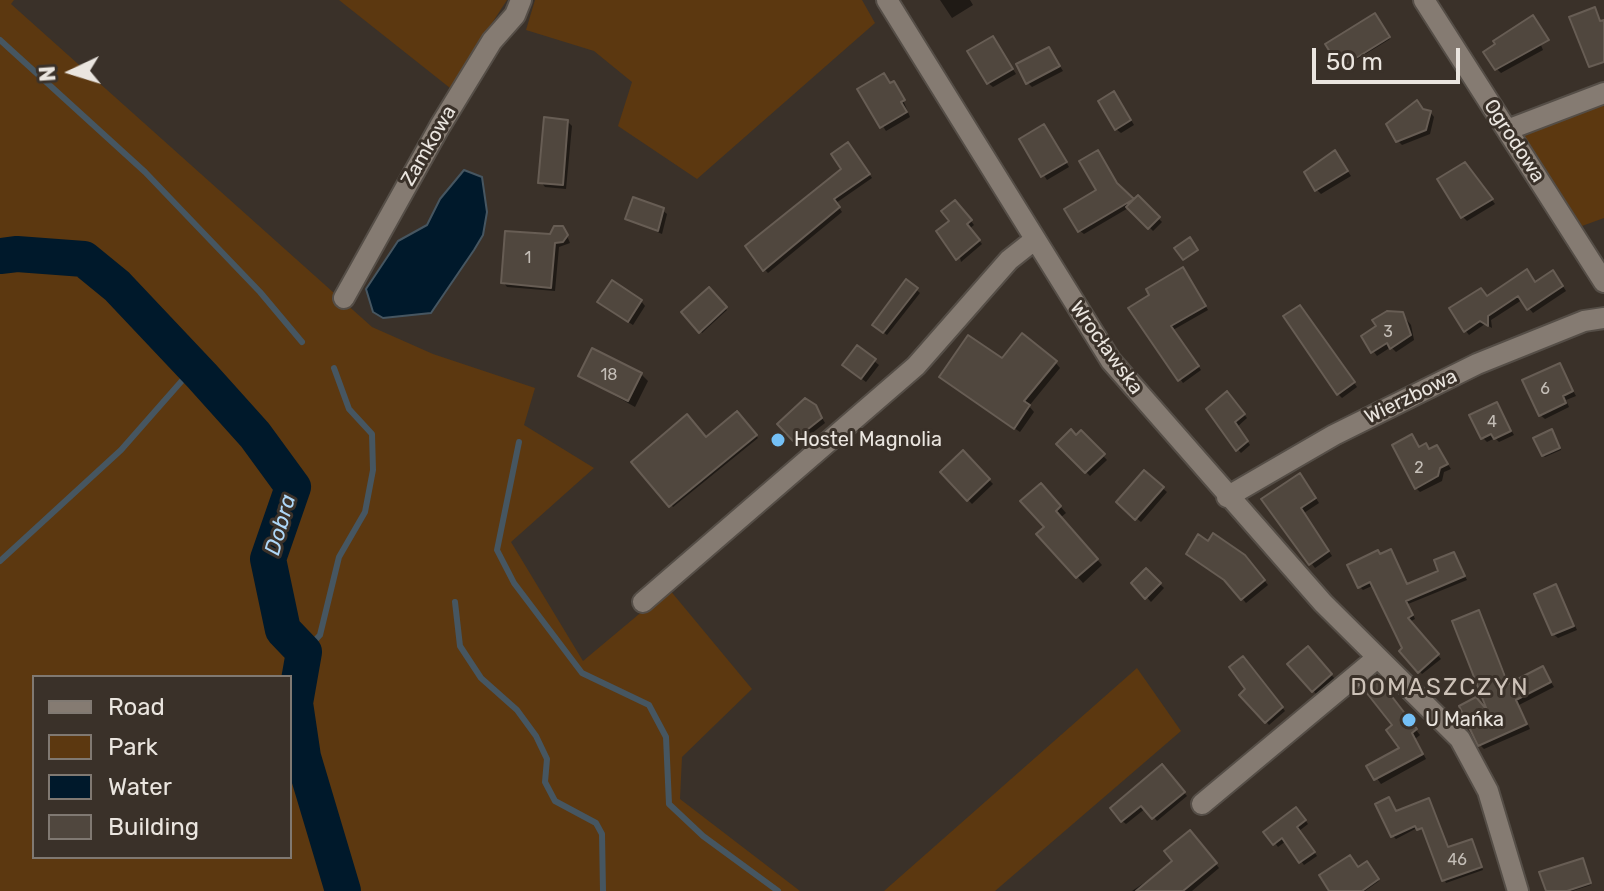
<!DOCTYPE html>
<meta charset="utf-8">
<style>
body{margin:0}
#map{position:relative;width:1604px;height:891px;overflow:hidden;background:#3a3129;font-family:Rubik,sans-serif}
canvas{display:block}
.legend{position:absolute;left:32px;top:675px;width:260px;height:184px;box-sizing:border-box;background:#3a3129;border:2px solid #807972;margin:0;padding:10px 14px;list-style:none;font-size:24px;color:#eae5df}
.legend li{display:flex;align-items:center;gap:16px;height:40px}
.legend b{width:40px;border:2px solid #807972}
.north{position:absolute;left:32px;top:32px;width:80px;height:80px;-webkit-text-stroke:6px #3a3129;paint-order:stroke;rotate:266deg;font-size:22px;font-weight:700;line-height:32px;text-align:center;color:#eae5df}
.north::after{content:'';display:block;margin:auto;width:28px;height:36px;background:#eae5df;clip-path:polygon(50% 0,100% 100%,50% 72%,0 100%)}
.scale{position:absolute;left:1312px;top:48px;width:148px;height:36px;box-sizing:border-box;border:4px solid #eae5df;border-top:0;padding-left:10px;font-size:24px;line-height:28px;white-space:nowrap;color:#eae5df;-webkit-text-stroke:6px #3a3129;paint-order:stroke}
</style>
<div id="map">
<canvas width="1604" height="891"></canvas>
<ul class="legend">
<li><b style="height:10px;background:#857b72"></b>Road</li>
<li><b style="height:22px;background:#5c3810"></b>Park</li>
<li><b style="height:22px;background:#00192b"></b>Water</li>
<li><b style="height:22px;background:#50473e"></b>Building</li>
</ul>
<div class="north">N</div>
<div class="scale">50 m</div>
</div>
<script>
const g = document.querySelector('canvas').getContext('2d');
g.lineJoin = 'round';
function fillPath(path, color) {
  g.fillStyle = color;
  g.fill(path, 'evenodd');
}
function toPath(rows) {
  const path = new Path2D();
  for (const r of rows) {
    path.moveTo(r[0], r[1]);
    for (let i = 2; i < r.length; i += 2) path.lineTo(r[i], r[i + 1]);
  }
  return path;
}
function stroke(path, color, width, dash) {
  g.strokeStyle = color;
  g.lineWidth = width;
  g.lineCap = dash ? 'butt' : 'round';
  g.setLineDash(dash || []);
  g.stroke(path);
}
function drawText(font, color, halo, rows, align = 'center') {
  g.font = font + ' Rubik,sans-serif';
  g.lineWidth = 6;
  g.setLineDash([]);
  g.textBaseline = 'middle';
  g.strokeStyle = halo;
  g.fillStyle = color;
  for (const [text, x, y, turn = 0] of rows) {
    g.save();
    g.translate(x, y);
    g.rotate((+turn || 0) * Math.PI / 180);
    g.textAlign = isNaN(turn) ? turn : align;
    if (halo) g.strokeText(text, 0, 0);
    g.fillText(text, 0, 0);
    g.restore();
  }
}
fillPath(toPath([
 [0,0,14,0,11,4,372,327,433,354,535,388,524,425,594,468,511,542,583,661,669,589,752,689,682,757,680,799,800,891,0,891,0,264,60,267,95,274,153,329,161,322,122,279,88,255,0,251],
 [34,677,290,677,290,857,34,857],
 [339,0,507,0,450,88],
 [535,0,862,0,875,23,697,179,618,126,632,82,594,51,526,30],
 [1604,103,1604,218,1582,226,1524,136],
 [1137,668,1181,731,995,891,884,891]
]), '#5c3810');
const water = toPath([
 [464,170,482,177,487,212,483,235,474,250,431,313,383,318,373,312,366,289,398,241,427,225,440,199,464,170]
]);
fillPath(water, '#00192b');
stroke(water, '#465661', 2);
fillPath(toPath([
 [940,0,970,0,973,5,952,18],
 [1376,17,1390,39,1343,68,1341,67],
 [1532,24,1543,50,1501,73,1497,69],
 [993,38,1016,74,993,87,988,83],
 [1049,49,1063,71,1032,87,1028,83],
 [884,76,898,88,910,117,886,131,860,90],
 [1118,98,1134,125,1121,133,1116,129],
 [1430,112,1434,117,1430,134,1402,145,1398,141],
 [568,122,572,126,566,189,545,187,541,182],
 [1048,131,1069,167,1047,180,1021,140],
 [851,149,872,178,836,203,842,212,768,273,764,269,844,169],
 [1335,152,1351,176,1321,194,1317,190,1314,165],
 [1101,156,1121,189,1134,202,1138,198,1162,222,1153,231,1130,207,1084,234,1080,231,1099,190],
 [1469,169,1495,204,1467,221,1463,217],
 [959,206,974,225,969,229,982,244,961,262,951,221],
 [662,210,667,214,662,234,627,219],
 [565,231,570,243,559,247,555,291,507,287,503,282,551,236],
 [1186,273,1208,310,1173,330,1201,370,1183,383,1131,309],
 [1557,277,1566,291,1533,313,1522,300,1491,320,1492,328,1485,324,1469,335,1465,330,1487,298],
 [907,282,920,293,887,335,878,328],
 [709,290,727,310,702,333,684,313],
 [641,301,645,306,633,325,604,306],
 [1304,311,1357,387,1342,398,1338,394],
 [1402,314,1411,325,1414,340,1396,352,1391,347,1377,356,1363,337],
 [858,348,879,365,866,382,849,369],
 [1002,360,1055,362,1060,368,1029,406,1034,412,1020,432,947,382],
 [1559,365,1576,396,1566,400,1569,407,1545,419,1540,415],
 [641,374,648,381,635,407,580,376],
 [1227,394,1247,418,1237,427,1250,445,1241,453,1222,431],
 [1496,404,1514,435,1499,442,1495,438,1487,442,1483,438],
 [815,406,825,423,798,444,780,424],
 [736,414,758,438,673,507,634,462,707,439],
 [1081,433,1107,460,1090,476,1059,444],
 [1553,433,1561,450,1545,457,1543,455],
 [1426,446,1431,451,1437,447,1451,469,1444,472,1442,481,1420,492,1416,488],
 [963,452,993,484,972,504,942,472],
 [1144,472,1167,492,1141,522,1118,502],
 [1304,480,1319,503,1304,513,1332,556,1315,568,1264,499],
 [1047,491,1066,513,1060,518,1102,565,1083,583,1039,534,1047,527],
 [1393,554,1408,586,1441,572,1453,554,1467,580,1408,604,1415,619,1409,622,1441,659,1422,674,1402,651,1405,649,1374,585,1363,590,1360,587,1381,556],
 [1249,561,1268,585,1246,603,1229,583],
 [1146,571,1164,588,1151,602,1134,583],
 [1556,587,1577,630,1558,638,1553,634],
 [1479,613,1510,685,1542,668,1554,687,1519,705,1530,729,1484,749,1480,745,1491,717],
 [1308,649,1335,679,1317,695,1290,665],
 [1246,662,1285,711,1269,725,1242,695,1248,689],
 [1380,683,1420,735,1415,739,1426,759,1381,784,1369,767,1402,748],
 [1162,767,1187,796,1157,821,1146,808,1126,824,1122,821],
 [1389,799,1397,813,1429,800,1449,849,1471,841,1483,870,1446,883,1425,830,1417,828,1396,839,1393,836],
 [1300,813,1308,824,1299,831,1317,856,1304,865,1286,841,1278,847,1275,843],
 [1194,836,1219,868,1192,891,1132,891,1175,862],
 [1584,862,1591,885,1572,891,1548,891],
 [1367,864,1379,881,1365,891,1332,891]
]), '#0007');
stroke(toPath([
 [0,40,145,172,260,292,302,342],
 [519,442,497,550,514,583,582,673,649,705,666,737,669,804,703,836,778,891],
 [0,561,121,450,194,367],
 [455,602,460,646,481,678,517,710,536,736,547,759,545,782,555,801,596,823,602,834,603,891],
 [304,652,320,635,339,557,365,512,373,470,372,434,349,409,334,368]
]), '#465661', 6);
stroke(toPath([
 [0,256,17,254,84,259,117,286,202,376,255,435,293,487,268,559,283,630,304,652,295,703,303,757,343,891]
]), '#00192b', 36);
const building = toPath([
 [1595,7,1600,21,1604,20,1604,62,1589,67,1569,17,1595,7],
 [1375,13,1390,37,1340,68,1325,44,1375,13],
 [1533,15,1549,40,1495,70,1483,52,1495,44,1493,41,1533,15],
 [993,36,1013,69,987,84,967,51,993,36],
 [1049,47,1060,66,1026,84,1016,64,1049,47],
 [884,73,890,83,894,81,905,100,901,102,907,112,880,128,857,89,884,73],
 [1114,91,1131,120,1115,130,1098,101,1114,91],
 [1417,100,1423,109,1431,111,1426,130,1396,142,1386,124,1417,100],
 [544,117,568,120,563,185,538,183,544,117],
 [1044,124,1067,162,1041,177,1019,139,1044,124],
 [848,142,870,174,834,199,840,207,763,271,745,246,841,169,831,154,848,142],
 [1098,150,1117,183,1134,199,1078,232,1064,209,1096,190,1079,161,1098,150],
 [1335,150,1348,171,1315,191,1304,172,1335,150],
 [1465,162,1493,199,1461,218,1437,179,1465,162],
 [1138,195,1160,217,1148,229,1126,207,1138,195],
 [633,197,664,208,658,231,625,219,633,197],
 [955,200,972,220,967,224,980,240,956,260,936,231,949,221,941,211,955,200],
 [554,226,563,226,568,235,563,242,555,243,551,288,501,283,505,231,550,234,554,226],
 [1190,237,1198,250,1183,260,1174,248,1190,237],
 [1183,267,1206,306,1171,326,1199,366,1178,381,1128,308,1149,295,1146,289,1183,267],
 [1527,269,1535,282,1553,270,1563,286,1527,310,1518,296,1488,316,1488,326,1480,321,1464,332,1449,308,1481,288,1487,296,1527,269],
 [906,279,918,288,883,333,872,325,906,279],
 [612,280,642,300,628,322,597,302,612,280],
 [709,287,727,307,699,333,681,312,709,287],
 [1300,305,1355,382,1337,395,1283,316,1300,305],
 [1387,311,1403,312,1411,335,1390,349,1387,343,1371,353,1361,336,1376,326,1372,320,1387,311],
 [1022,333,1057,361,1024,401,1030,405,1014,429,939,377,968,335,1002,358,1022,333],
 [857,345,876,359,861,379,842,365,857,345],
 [592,348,642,373,628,401,578,376,592,348],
 [1560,363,1573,391,1563,396,1566,403,1539,416,1522,380,1560,363],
 [1227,391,1245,414,1235,422,1248,441,1236,451,1206,409,1227,391],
 [805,398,816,405,822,418,793,441,777,424,805,398],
 [1497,402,1511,431,1494,439,1491,434,1481,439,1469,415,1497,402],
 [737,411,757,435,669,507,631,462,687,414,706,437,737,411],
 [1071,429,1076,435,1081,430,1105,454,1085,473,1056,444,1071,429],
 [1552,429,1560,448,1542,456,1533,438,1552,429],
 [1412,434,1419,447,1426,443,1429,449,1437,445,1448,464,1440,468,1438,476,1415,489,1392,445,1412,434],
 [963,450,990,479,967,501,940,472,963,450],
 [1144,470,1164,487,1135,520,1116,502,1144,470],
 [1300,473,1316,498,1301,508,1329,551,1309,565,1261,499,1300,473],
 [1041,483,1061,506,1056,511,1098,559,1076,578,1036,534,1044,527,1020,501,1041,483],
 [1213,533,1245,555,1265,580,1241,600,1224,580,1186,554,1198,534,1208,541,1213,533],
 [1391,549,1407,584,1438,571,1434,560,1454,552,1465,576,1406,601,1413,615,1408,618,1439,654,1418,673,1399,651,1402,648,1370,582,1358,588,1347,565,1378,550,1380,554,1391,549],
 [1146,568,1161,583,1145,599,1131,583,1146,568],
 [1556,584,1574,626,1552,635,1534,594,1556,584],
 [1479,610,1508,684,1543,666,1551,682,1516,700,1527,724,1478,746,1459,706,1476,697,1487,710,1452,621,1479,610],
 [1308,646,1332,674,1312,692,1287,664,1308,646],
 [1243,656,1283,707,1265,723,1239,695,1245,689,1229,667,1243,656],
 [1376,676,1417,729,1412,733,1423,754,1374,780,1366,766,1399,748,1386,730,1392,725,1362,687,1376,676],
 [1162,764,1185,792,1152,819,1141,806,1121,822,1110,808,1162,764],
 [1389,797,1396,811,1429,798,1448,847,1472,839,1482,867,1442,881,1422,828,1417,830,1415,826,1391,837,1375,804,1389,797],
 [1296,807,1306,820,1297,827,1315,852,1299,863,1282,838,1273,845,1263,832,1296,807],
 [1190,830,1217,863,1183,891,1136,891,1172,861,1164,851,1190,830],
 [1350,855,1358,867,1367,861,1379,879,1362,891,1329,891,1319,875,1350,855],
 [1583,858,1591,883,1567,891,1546,891,1539,872,1583,858]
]);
fillPath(building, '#50473e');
stroke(building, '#675d54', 2);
const minor = toPath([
 [887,0,1111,361,1323,603,1460,739,1488,791,1518,891],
 [1424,0,1604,282],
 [1507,130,1604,93],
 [344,298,440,126,492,41,515,15,521,0],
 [1227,497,1334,435,1477,364,1584,321,1604,318],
 [643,602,916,366,1009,260,1033,241],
 [1202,804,1377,658]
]);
stroke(minor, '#554e47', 24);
stroke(minor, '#857b72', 20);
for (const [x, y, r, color] of [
 [778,440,8,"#74c0f6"],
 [1409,720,8,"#74c0f6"]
]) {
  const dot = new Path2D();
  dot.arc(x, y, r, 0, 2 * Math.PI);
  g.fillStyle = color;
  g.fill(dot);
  stroke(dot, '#3a3129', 3);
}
drawText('16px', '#c4beb7', null, [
 ["1",528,258],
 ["3",1388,332],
 ["18",609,375],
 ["6",1545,389],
 ["4",1492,422],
 ["2",1419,468],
 ["46",1457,860]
]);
drawText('20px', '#eae5df', '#3a3129', [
 ["Ogrodowa",1514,141,57],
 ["Zamkowa",429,146,-60],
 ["Wrocławska",1106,348,54],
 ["Wierzbowa",1411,397,-26]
]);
drawText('20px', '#eae5df', '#3a3129', [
 ["Hostel Magnolia",794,440],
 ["U Mańka",1425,720]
], 'left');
drawText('italic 22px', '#aed7f7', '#3a3129', [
 ["Dobra",281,525,-74]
]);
g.letterSpacing = '2px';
drawText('24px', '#cdc2b8', '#3a3129', [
 ["DOMASZCZYN",1440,688]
]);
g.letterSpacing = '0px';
</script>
